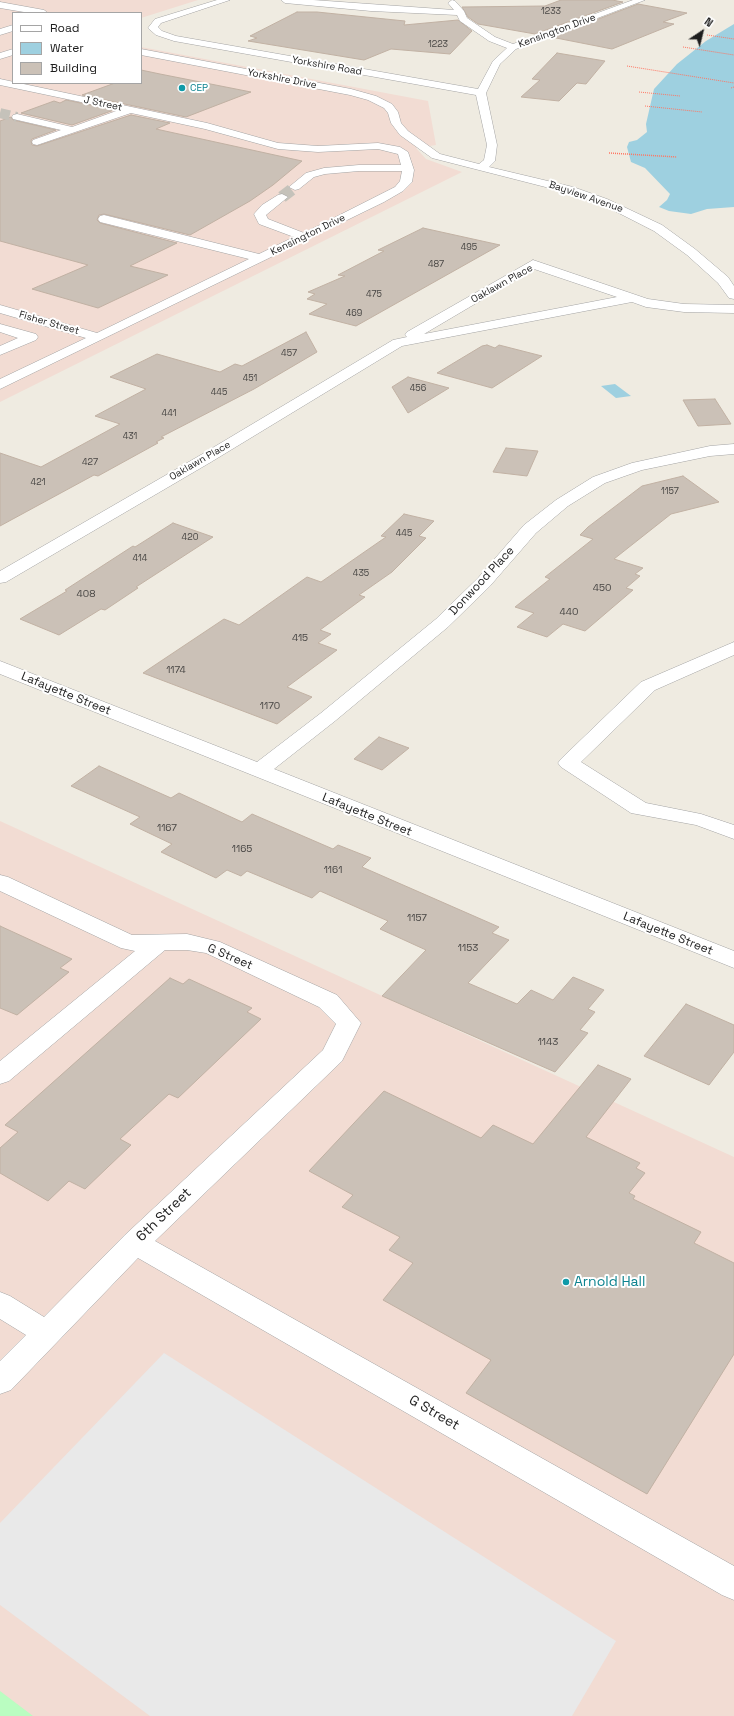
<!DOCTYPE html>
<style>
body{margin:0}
#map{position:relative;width:734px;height:1716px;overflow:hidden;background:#efebe1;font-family:"Space Grotesk",sans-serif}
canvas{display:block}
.legend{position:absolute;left:12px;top:12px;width:130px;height:72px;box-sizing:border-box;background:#fff;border:1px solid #a5a5a5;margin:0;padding:5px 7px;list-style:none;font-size:12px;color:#1d1d1d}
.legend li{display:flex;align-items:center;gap:8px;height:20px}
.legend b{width:20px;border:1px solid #a5a5a5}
.north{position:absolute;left:682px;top:12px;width:40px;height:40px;-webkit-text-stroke:3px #fff;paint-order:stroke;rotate:35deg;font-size:11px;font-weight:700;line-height:16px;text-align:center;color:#1d1d1d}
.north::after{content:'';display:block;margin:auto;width:14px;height:18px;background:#1d1d1d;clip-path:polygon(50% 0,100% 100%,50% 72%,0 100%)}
</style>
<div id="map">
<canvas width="734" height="1716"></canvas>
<ul class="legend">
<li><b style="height:5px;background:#fff"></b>Road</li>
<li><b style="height:11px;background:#9ed0e0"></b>Water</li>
<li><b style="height:11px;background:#cbc1b7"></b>Building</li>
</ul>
<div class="north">N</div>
</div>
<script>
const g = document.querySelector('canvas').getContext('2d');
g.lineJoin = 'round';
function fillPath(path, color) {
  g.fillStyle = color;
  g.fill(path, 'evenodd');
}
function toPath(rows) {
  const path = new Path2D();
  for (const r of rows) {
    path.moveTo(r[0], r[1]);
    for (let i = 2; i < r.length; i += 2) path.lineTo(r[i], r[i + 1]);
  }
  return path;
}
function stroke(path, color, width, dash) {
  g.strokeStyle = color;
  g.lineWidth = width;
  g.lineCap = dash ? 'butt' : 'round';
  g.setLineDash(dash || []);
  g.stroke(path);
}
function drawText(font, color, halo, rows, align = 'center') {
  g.font = font + ' "Space Grotesk",sans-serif';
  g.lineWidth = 4;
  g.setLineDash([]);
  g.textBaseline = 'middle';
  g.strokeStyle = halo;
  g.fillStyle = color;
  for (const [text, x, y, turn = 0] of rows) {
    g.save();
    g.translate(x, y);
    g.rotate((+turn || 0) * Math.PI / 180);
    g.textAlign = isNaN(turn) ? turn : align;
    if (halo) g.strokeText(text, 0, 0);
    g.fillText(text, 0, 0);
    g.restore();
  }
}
fillPath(toPath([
 [0,0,198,0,141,18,141,13,13,13,13,83,141,83,141,47,428,101,436,145,416,148,426,159,462,172,0,402],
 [0,821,734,1157,734,1716,0,1716]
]), '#f2dcd3');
fillPath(toPath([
 [0,1691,33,1716,0,1716]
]), '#bafdc1');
fillPath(toPath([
 [164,1353,616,1641,572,1716,150,1716,0,1605,0,1523]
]), '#e9e9e9');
fillPath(toPath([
 [734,24,734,207,707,209,691,214,669,211,659,207,667,200,670,194,645,168,631,162,627,147,629,142,637,140,647,132,646,124,654,89,677,64,706,41],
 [615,384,631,396,616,398,601,386]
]), '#9ed0e0');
const building = toPath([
 [561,0,612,0,623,2,535,34,478,24,468,17,462,7,545,6,561,0],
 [638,4,687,13,663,22,674,24,612,49,551,37,638,4],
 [297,12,317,12,405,21,404,25,458,20,472,31,450,54,391,49,364,60,248,41,257,38,250,36,297,12],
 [557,53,605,61,586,84,577,83,559,101,521,97,540,80,532,79,557,53],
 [141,70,160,74,251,92,186,117,82,95,115,83,141,83,141,70],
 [66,100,114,110,72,125,21,113,54,101,60,103,66,100],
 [131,115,170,123,156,129,302,161,273,185,250,201,190,235,104,214,99,215,97,220,100,223,177,243,130,266,168,275,98,308,32,289,88,265,0,241,0,121,11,117,13,120,56,130,32,139,31,141,32,145,37,146,131,115],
 [423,228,500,245,356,326,309,314,327,304,307,299,315,294,308,292,345,276,338,275,384,251,378,250,423,228],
 [306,332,317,352,254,389,161,437,164,438,156,442,158,443,98,476,94,475,0,526,0,453,41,467,120,424,95,416,146,389,110,377,157,354,220,372,235,364,242,366,306,332],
 [487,345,495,348,499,345,542,356,492,388,437,373,482,346,487,345],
 [408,377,449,388,408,413,392,387,408,377],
 [715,399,731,424,698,426,683,400,715,399],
 [506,448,538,451,527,476,493,472,506,448],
 [683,476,719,502,671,514,614,559,643,568,635,574,640,576,626,588,633,590,585,631,563,624,547,637,517,627,534,613,515,607,550,579,545,577,593,539,580,535,588,527,642,486,683,476],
 [404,514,434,521,419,536,426,538,392,572,359,595,365,597,320,630,331,634,318,643,337,650,287,687,312,697,277,724,143,673,224,619,239,625,307,577,321,582,386,537,381,536,404,514],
 [173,523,213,537,136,587,138,588,105,610,101,609,59,635,20,619,67,591,65,590,133,546,135,547,173,523],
 [379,737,409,748,382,770,354,759,379,737],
 [99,766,171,798,179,793,242,822,252,814,333,849,338,845,371,858,362,867,499,927,492,933,509,940,468,983,517,1004,531,990,553,1000,573,977,604,990,588,1009,595,1012,580,1030,588,1033,555,1072,382,996,426,950,380,929,388,921,320,891,312,898,247,871,241,876,227,870,216,878,161,852,172,844,130,824,140,817,71,786,99,766],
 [0,926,72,959,60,968,69,972,17,1015,0,1008,0,926],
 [170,978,183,984,189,979,252,1008,247,1012,261,1019,178,1098,169,1094,120,1139,131,1145,85,1189,69,1181,48,1201,0,1173,0,1148,18,1132,5,1125,170,978],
 [686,1004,734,1025,734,1052,709,1085,644,1056,686,1004],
 [598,1065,631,1079,586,1137,640,1163,636,1168,645,1173,629,1193,635,1196,633,1199,701,1232,694,1243,734,1263,734,1354,647,1494,466,1393,491,1360,383,1300,413,1263,389,1250,400,1237,342,1207,353,1195,309,1171,384,1091,481,1138,493,1125,533,1144,598,1065]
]);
fillPath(building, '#cbc1b7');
stroke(building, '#c1b1a3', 1);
stroke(toPath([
 [0,113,17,117]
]), '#c5c2ba', 10, [10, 5]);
stroke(toPath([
 [282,197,295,187]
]), '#c5c2ba', 12, [12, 6]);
const minor = toPath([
 [217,0,230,0,161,23,158,27,162,31,176,36,478,89,493,61,507,48,489,41,460,21,457,15,371,11,285,3,281,0,313,0,454,10,448,3,452,0,455,1,464,11,467,18,495,37,513,44,633,0,645,0,516,49,500,64,486,93,497,145,495,161,489,167,573,187,607,199,662,225,695,249,728,277,734,286,734,299,729,298,718,283,687,255,654,231,599,203,565,192,432,158,400,135,391,123,388,113,384,108,368,100,350,95,141,55,141,49,351,89,376,96,392,104,398,112,401,123,408,131,440,154,479,164,484,160,487,145,476,95,174,41,156,35,148,28,155,19,217,0],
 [0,2,44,10,48,13,30,13,0,8,0,2],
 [13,25,13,31,0,35,0,29,13,25],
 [13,49,13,55,0,59,0,53,13,49],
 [0,79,207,123,278,143,318,146,378,143,400,147,408,152,414,170,412,182,403,191,384,202,0,389,0,379,86,338,0,313,0,305,97,333,249,259,100,222,98,219,100,216,104,215,259,254,294,237,259,224,254,214,262,205,278,195,282,194,288,197,266,215,268,219,304,233,395,187,400,181,402,171,359,171,325,174,314,177,299,189,295,190,289,187,306,173,324,168,359,165,401,165,398,154,378,149,318,152,278,149,205,129,131,113,37,145,33,144,32,142,33,140,61,130,13,119,12,117,13,115,17,114,72,127,119,110,0,85,0,79],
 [533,260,648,299,684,304,734,305,734,313,684,312,646,307,632,302,402,346,211,462,6,582,0,583,0,571,199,456,393,340,407,337,405,335,407,332,533,260],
 [534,269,617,297,424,334,534,269],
 [0,324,36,334,38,337,36,340,0,355,0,346,18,338,0,332,0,324],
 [734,444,734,454,710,456,642,470,605,483,568,506,536,533,490,586,448,627,335,721,274,769,734,951,734,968,0,674,0,661,257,762,321,713,436,619,478,578,524,525,556,500,593,477,632,463,710,446,734,444],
 [734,642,734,655,655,690,581,762,646,803,701,814,734,825,734,839,696,825,631,813,561,767,558,763,561,759,641,682,734,642],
 [0,875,8,877,132,935,187,934,220,942,337,995,361,1023,342,1061,155,1241,734,1566,734,1600,722,1595,138,1258,11,1390,0,1394,0,1361,26,1335,0,1319,0,1292,10,1296,44,1317,125,1235,323,1050,336,1024,319,1007,206,953,187,950,165,950,9,1081,0,1084,0,1061,135,951,121,948,0,891,0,875]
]);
stroke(minor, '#a4a4a4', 1);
stroke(toPath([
 [707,35,734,39],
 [683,47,734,55],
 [627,66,734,83],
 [731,88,734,87],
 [639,92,680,96],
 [645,106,702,112]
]), '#ff7562', 1, [1, 1]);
stroke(toPath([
 [609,153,677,157]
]), '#ff7562', 1.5, [1, 1]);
fillPath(minor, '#fff');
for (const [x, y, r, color] of [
 [182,88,4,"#0f9aa8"],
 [566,1282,4,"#0f9aa8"]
]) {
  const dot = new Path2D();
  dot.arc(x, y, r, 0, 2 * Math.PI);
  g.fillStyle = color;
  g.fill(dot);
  stroke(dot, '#fff', 1.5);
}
drawText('9px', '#484644', null, [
 ["1233",551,12],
 ["1223",438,45],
 ["495",469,248],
 ["487",436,265],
 ["475",374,295],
 ["469",354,314],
 ["457",289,354],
 ["451",250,379],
 ["456",418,389],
 ["445",219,393],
 ["441",169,414],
 ["431",130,437],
 ["427",90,463],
 ["421",38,483],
 ["1157",670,492],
 ["445",404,534],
 ["420",190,538],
 ["414",140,559],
 ["435",361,574]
]);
drawText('10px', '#1d1d1d', '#fff', [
 ["Kensington Drive",557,31,-20],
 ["Yorkshire Road",327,66,10],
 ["Yorkshire Drive",282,79,11],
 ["J Street",103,104,12],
 ["Bayview Avenue",586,197,19],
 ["Kensington Drive",308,235,-26],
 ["Oaklawn Place",502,284,-29],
 ["Fisher Street",49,323,16],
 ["Oaklawn Place",200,461,-30]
]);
drawText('10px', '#0d838f', '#fff', [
 ["CEP",190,88]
], 'left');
drawText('10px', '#484644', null, [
 ["450",602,588],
 ["408",86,594],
 ["440",569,612],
 ["415",300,638],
 ["1174",176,670],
 ["1170",270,706],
 ["1167",167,828],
 ["1165",242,849],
 ["1161",333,870],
 ["1157",417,918],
 ["1153",468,948],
 ["1143",548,1042]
]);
drawText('12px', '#1d1d1d', '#fff', [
 ["Donwood Place",482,581,-47],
 ["Lafayette Street",66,694,22],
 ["Lafayette Street",367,815,22],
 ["Lafayette Street",668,934,22],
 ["G Street",230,957,23]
]);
drawText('14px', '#1d1d1d', '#fff', [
 ["6th Street",164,1215,-44],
 ["G Street",434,1413,30]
]);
drawText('14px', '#0d838f', '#fff', [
 ["Arnold Hall",574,1282]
], 'left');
</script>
